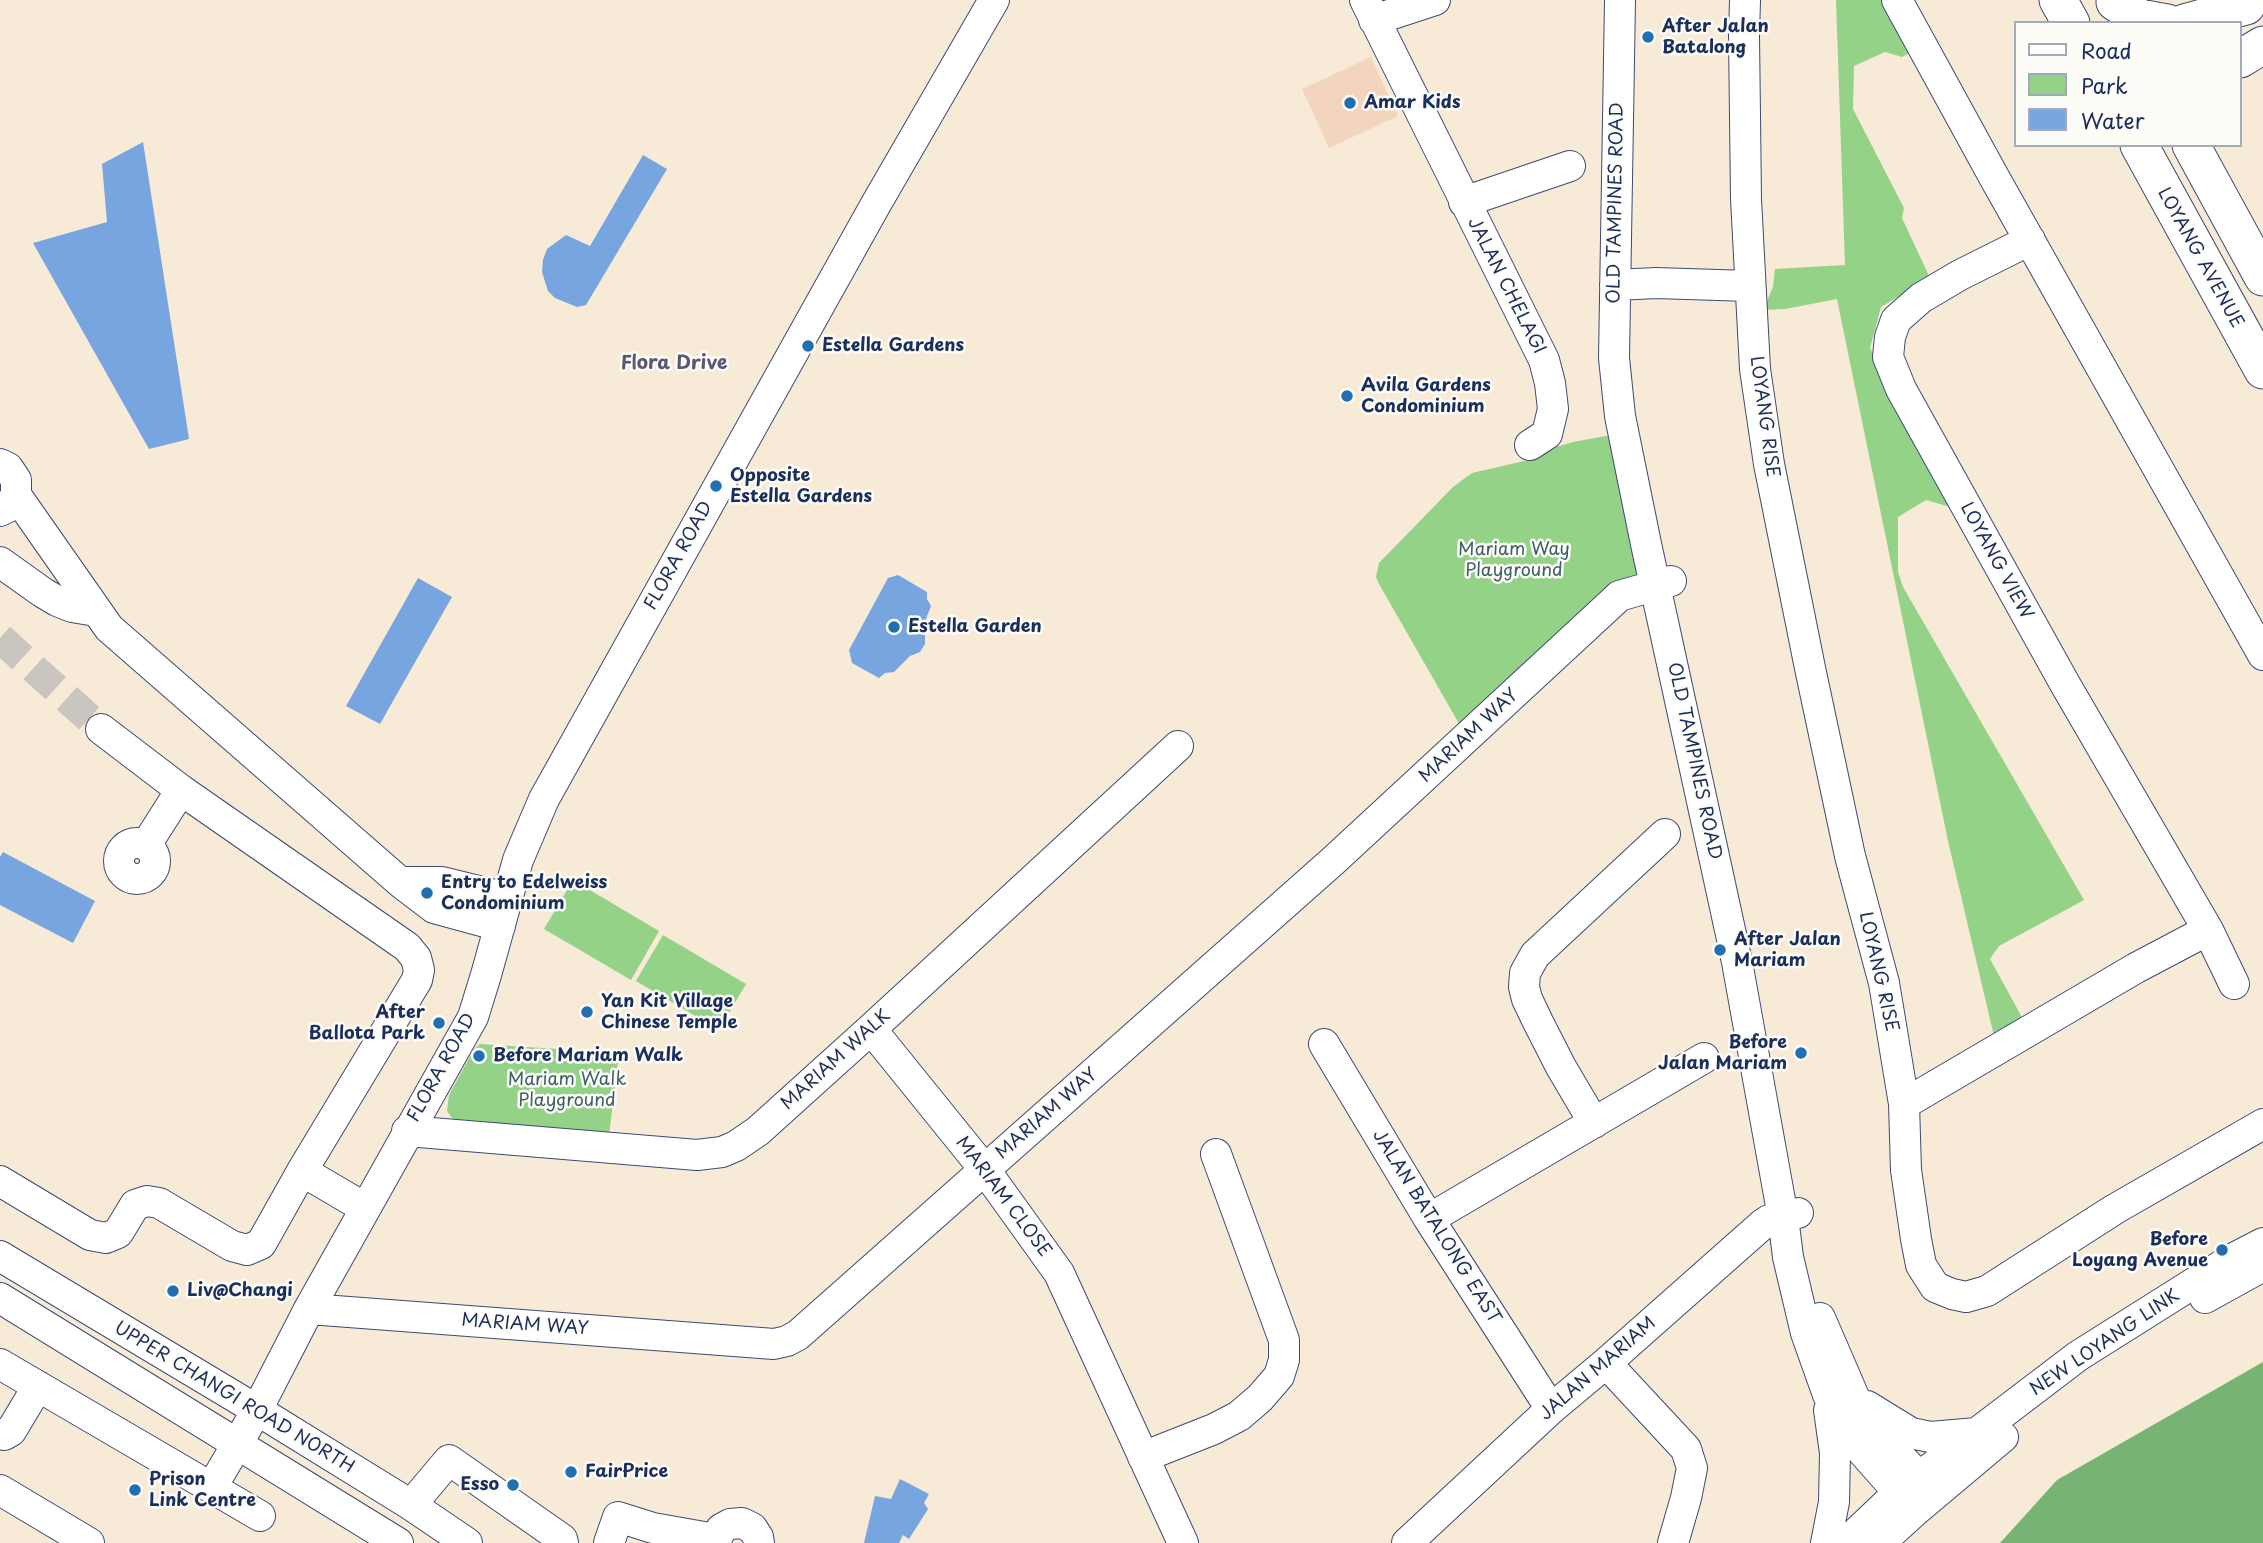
<!DOCTYPE html>
<style>
body{margin:0}
#map{position:relative;width:2263px;height:1543px;overflow:hidden;background:#f7ead7;font-family:"Playpen Sans",sans-serif}
canvas{display:block}
.legend{position:absolute;left:2014px;top:21px;width:228px;height:126px;box-sizing:border-box;background:#fdfcf7;border:2px solid #a3aaba;margin:0;padding:9px 12px;list-style:none;font-size:21px;color:#1b2f5e}
.legend li{display:flex;align-items:center;gap:14px;height:35px}
.legend b{width:35px;border:2px solid #a3aaba}
</style>
<div id="map">
<canvas width="2263" height="1543"></canvas>
<ul class="legend">
<li><b style="height:9px;background:#fff"></b>Road</li>
<li><b style="height:19px;background:#94d287"></b>Park</li>
<li><b style="height:19px;background:#76a5e0"></b>Water</li>
</ul>
</div>
<script>
const g = document.querySelector('canvas').getContext('2d');
g.lineJoin = 'round';
function fillPath(path, color) {
  g.fillStyle = color;
  g.fill(path, 'evenodd');
}
function toPath(rows) {
  const path = new Path2D();
  for (const r of rows) {
    if (r.length === 3) {
      path.moveTo(r[0] + r[2], r[1]);
      path.arc(r[0], r[1], r[2], 0, 2 * Math.PI);
      continue;
    }
    path.moveTo(r[0], r[1]);
    for (let i = 2; i < r.length; i += 2) path.lineTo(r[i], r[i + 1]);
  }
  return path;
}
function stroke(path, color, width, dash) {
  g.strokeStyle = color;
  g.lineWidth = width;
  g.lineCap = dash ? 'butt' : 'round';
  g.setLineDash(dash || []);
  g.stroke(path);
}
function drawText(font, color, halo, rows, align = 'center') {
  g.font = font + ' "Playpen Sans",sans-serif';
  g.lineWidth = 5;
  g.setLineDash([]);
  g.textBaseline = 'middle';
  g.strokeStyle = halo;
  g.fillStyle = color;
  for (const [text, x, y, turn = 0] of rows) {
    g.save();
    g.translate(x, y);
    g.rotate((+turn || 0) * Math.PI / 180);
    g.textAlign = isNaN(turn) ? turn : align;
    if (halo) g.strokeText(text, 0, 0);
    g.fillText(text, 0, 0);
    g.restore();
  }
}
fillPath(toPath([
 [1371,57,1398,116,1329,148,1302,89]
]), '#f3d4bf');
fillPath(toPath([
 [1836,0,1882,0,1911,52,1902,57,1885,52,1854,66,1853,109,1904,208,1902,218,1930,278,1881,307,1870,348,1957,509,1926,500,1898,517,1898,572,1903,587,2084,900,1999,946,1990,959,2024,1021,1994,1036,1948,841,1837,299,1785,309,1763,310,1773,287,1775,269,1845,265],
 [1611,435,1645,585,1465,734,1379,584,1376,577,1379,563,1453,487,1472,473,1533,459,1556,447,1573,442],
 [573,880,659,931,631,980,544,929],
 [663,935,746,984,719,1030,636,981],
 [480,1044,619,1053,609,1135,459,1122,452,1118,447,1111,449,1095,474,1049]
]), '#94d287');
fillPath(toPath([
 [2263,1362,2263,1543,2000,1543,2057,1480]
]), '#77b474');
fillPath(toPath([
 [143,142,189,439,149,449,33,243,107,222,102,164],
 [643,155,667,169,586,305,577,307,555,298,548,291,542,272,543,260,547,249,566,235,590,246],
 [898,575,927,592,927,599,931,606,925,621,925,644,920,652,910,656,894,672,885,673,879,678,852,663,849,650,888,578],
 [418,578,452,597,380,724,346,706],
 [3,852,95,901,73,943,0,905,0,857],
 [900,1479,929,1494,924,1503,928,1509,909,1539,903,1535,899,1543,864,1543,875,1496,891,1499]
]), '#76a5e0');
stroke(toPath([
 [0,638,101,729]
]), '#cbc5bf', 30, [30, 15]);
const minor = toPath([
 [1365,0,1544,360,1550,383,1553,409,1547,434,1530,445],
 [1620,0,1614,358,1620,416,1646,544,1737,962,1783,1217,1788,1257,1806,1333,1828,1395,1854,1442,1915,1511],
 [1745,0,1744,35,1746,199,1755,369,1769,464,1810,668,1850,856,1884,983,1904,1104,1906,1170,1916,1239,1921,1265,1935,1287,1952,1294,1966,1297,1987,1291,2115,1209,2263,1124],
 [1897,0,1994,177,2263,655],
 [1374,20,1435,0],
 [1464,202,1570,166],
 [2030,240,1960,275,1921,298,1896,320,1890,337,1888,357,1901,389,2065,684,2208,930,2234,984],
 [1615,285,1656,283,1749,286],
 [0,464,8,468,16,480,16,495,8,507,0,511],
 [16,495,109,628,400,882,434,908,500,926],
 [0,562,42,592,57,601,72,607,96,611],
 [137,861,18],
 [146,845,181,790],
 [400,882,442,882,507,898],
 [871,1029,985,1170,1059,1273,1183,1543],
 [1324,1044,1429,1219,1551,1409],
 [1904,1104,2136,968,2208,930],
 [1594,1123,1561,1067,1538,1022,1527,999,1524,987,1525,973,1535,955,1665,834],
 [407,1131,697,1155,722,1152,736,1146,758,1131,871,1029,1178,746],
 [302,1171,365,1208],
 [0,1181,90,1235,106,1238,118,1233,135,1205,147,1201,159,1203,232,1246,247,1250,261,1244,302,1171,417,980,419,970,416,958,407,947,181,790,101,729],
 [1429,1219,1704,1058],
 [0,1256,257,1410,411,1505,467,1543],
 [0,1298,398,1543],
 [2205,1298,2263,1266],
 [309,1309,774,1344,787,1341,798,1335,1333,861,1615,600,1619,596,1671,581],
 [1820,1318,1855,1399,1877,1432,1935,1494],
 [1606,1363,1686,1449,1692,1468,1686,1498,1673,1543],
 [0,1364,260,1516],
 [1867,1406,1911,1433,1930,1437,1977,1433],
 [0,1434,4,1435,11,1431,38,1386],
 [1143,1457,1214,1429,1239,1416,1260,1398,1279,1376,1284,1360,1284,1340,1216,1154],
 [212,1487,257,1410,309,1309,473,1017,486,975,518,860,544,799,876,204,994,0],
 [0,1490,89,1543],
 [411,1505,449,1460,562,1539,563,1543],
 [609,1543,618,1517,653,1528,715,1539],
 [715,1543,721,1529,730,1524,742,1523,752,1528,758,1537,759,1543],
 [1407,1543,1551,1409,1606,1363,1763,1224,1769,1220,1798,1213],
 [1826,1543,1834,1502,1835,1453,1829,1410],
 [1849,1543,1857,1532,1898,1493,2078,1356,2232,1259,2263,1243],
 [1880,1543,1915,1511,2003,1437]
]);
const major = toPath([
 [2058,0,2071,23],
 [2115,2,2140,18,2167,23],
 [2184,23,2246,6],
 [2240,59,2263,45],
 [2139,145,2263,370],
 [2191,145,2263,277]
]);
stroke(minor, '#3c4b70', 32);
stroke(major, '#3c4b70', 39);
stroke(minor, '#fff', 30);
stroke(major, '#fff', 37);
for (const [x, y, r, color] of [
 [1648,37,7,"#1f6fb2"],
 [1350,103,7,"#1f6fb2"],
 [808,346,7,"#1f6fb2"],
 [1347,396,7,"#1f6fb2"],
 [716,486,7,"#1f6fb2"],
 [894,627,7,"#1f6fb2"],
 [427,893,7,"#1f6fb2"],
 [1720,950,7,"#1f6fb2"],
 [587,1012,7,"#1f6fb2"],
 [439,1023,7,"#1f6fb2"],
 [1801,1053,7,"#1f6fb2"],
 [479,1056,7,"#1f6fb2"],
 [2222,1250,7,"#1f6fb2"],
 [173,1291,7,"#1f6fb2"],
 [571,1472,7,"#1f6fb2"],
 [513,1485,7,"#1f6fb2"],
 [135,1490,7,"#1f6fb2"]
]) {
  const dot = new Path2D();
  dot.arc(x, y, r, 0, 2 * Math.PI);
  g.fillStyle = color;
  g.fill(dot);
  stroke(dot, '#fdfcf7', 2.5);
}
drawText('bold 18px', '#1b2f5e', '#fdfcf7', [
 ["After Jalan",1662,27],
 ["Batalong",1662,48],
 ["Amar Kids",1364,103],
 ["Estella Gardens",822,346],
 ["Avila Gardens",1361,386],
 ["Condominium",1361,407],
 ["Opposite",730,476],
 ["Estella Gardens",730,497],
 ["Estella Garden",908,627],
 ["Entry to Edelweiss",441,883],
 ["Condominium",441,904],
 ["After Jalan",1734,940],
 ["Mariam",1734,961],
 ["Yan Kit Village",601,1002],
 ["Chinese Temple",601,1023],
 ["After",425,1013,"right"],
 ["Ballota Park",425,1034,"right"],
 ["Before",1787,1043,"right"],
 ["Jalan Mariam",1787,1064,"right"],
 ["Before Mariam Walk",493,1056],
 ["Before",2208,1240,"right"],
 ["Loyang Avenue",2208,1261,"right"],
 ["Liv@Changi",187,1291],
 ["FairPrice",585,1472],
 ["Prison",149,1480],
 ["Link Centre",149,1501],
 ["Esso",499,1485,"right"]
], 'left');
drawText('18px', '#1b2f5e', '#fdfcf7', [
 ["OLD TAMPINES ROAD",1616,203,-89],
 ["LOYANG AVENUE",2200,258,61],
 ["JALAN CHELAGI",1506,286,63],
 ["LOYANG RISE",1764,417,82],
 ["FLORA ROAD",679,556,-61],
 ["LOYANG VIEW",1996,561,61],
 ["MARIAM WAY",1469,736,-43],
 ["OLD TAMPINES ROAD",1694,761,78],
 ["LOYANG RISE",1878,972,77],
 ["MARIAM WALK",836,1060,-42],
 ["FLORA ROAD",442,1068,-61],
 ["MARIAM WAY",1047,1114,-41],
 ["MARIAM CLOSE",1003,1197,53],
 ["JALAN BATALONG EAST",1436,1227,58],
 ["MARIAM WAY",525,1325,4],
 ["NEW LOYANG LINK",2105,1343,-34],
 ["JALAN MARIAM",1598,1369,-41],
 ["UPPER CHANGI ROAD NORTH",234,1398,31]
]);
drawText('18px', '#3f606a', '#fdfcf7', [
 ["Mariam Way",1514,550],
 ["Playground",1514,571],
 ["Mariam Walk",567,1080],
 ["Playground",567,1101]
]);
drawText('bold 19px', '#5b5672', '#fdfcf7', [
 ["Flora Drive",674,364]
]);
</script>
